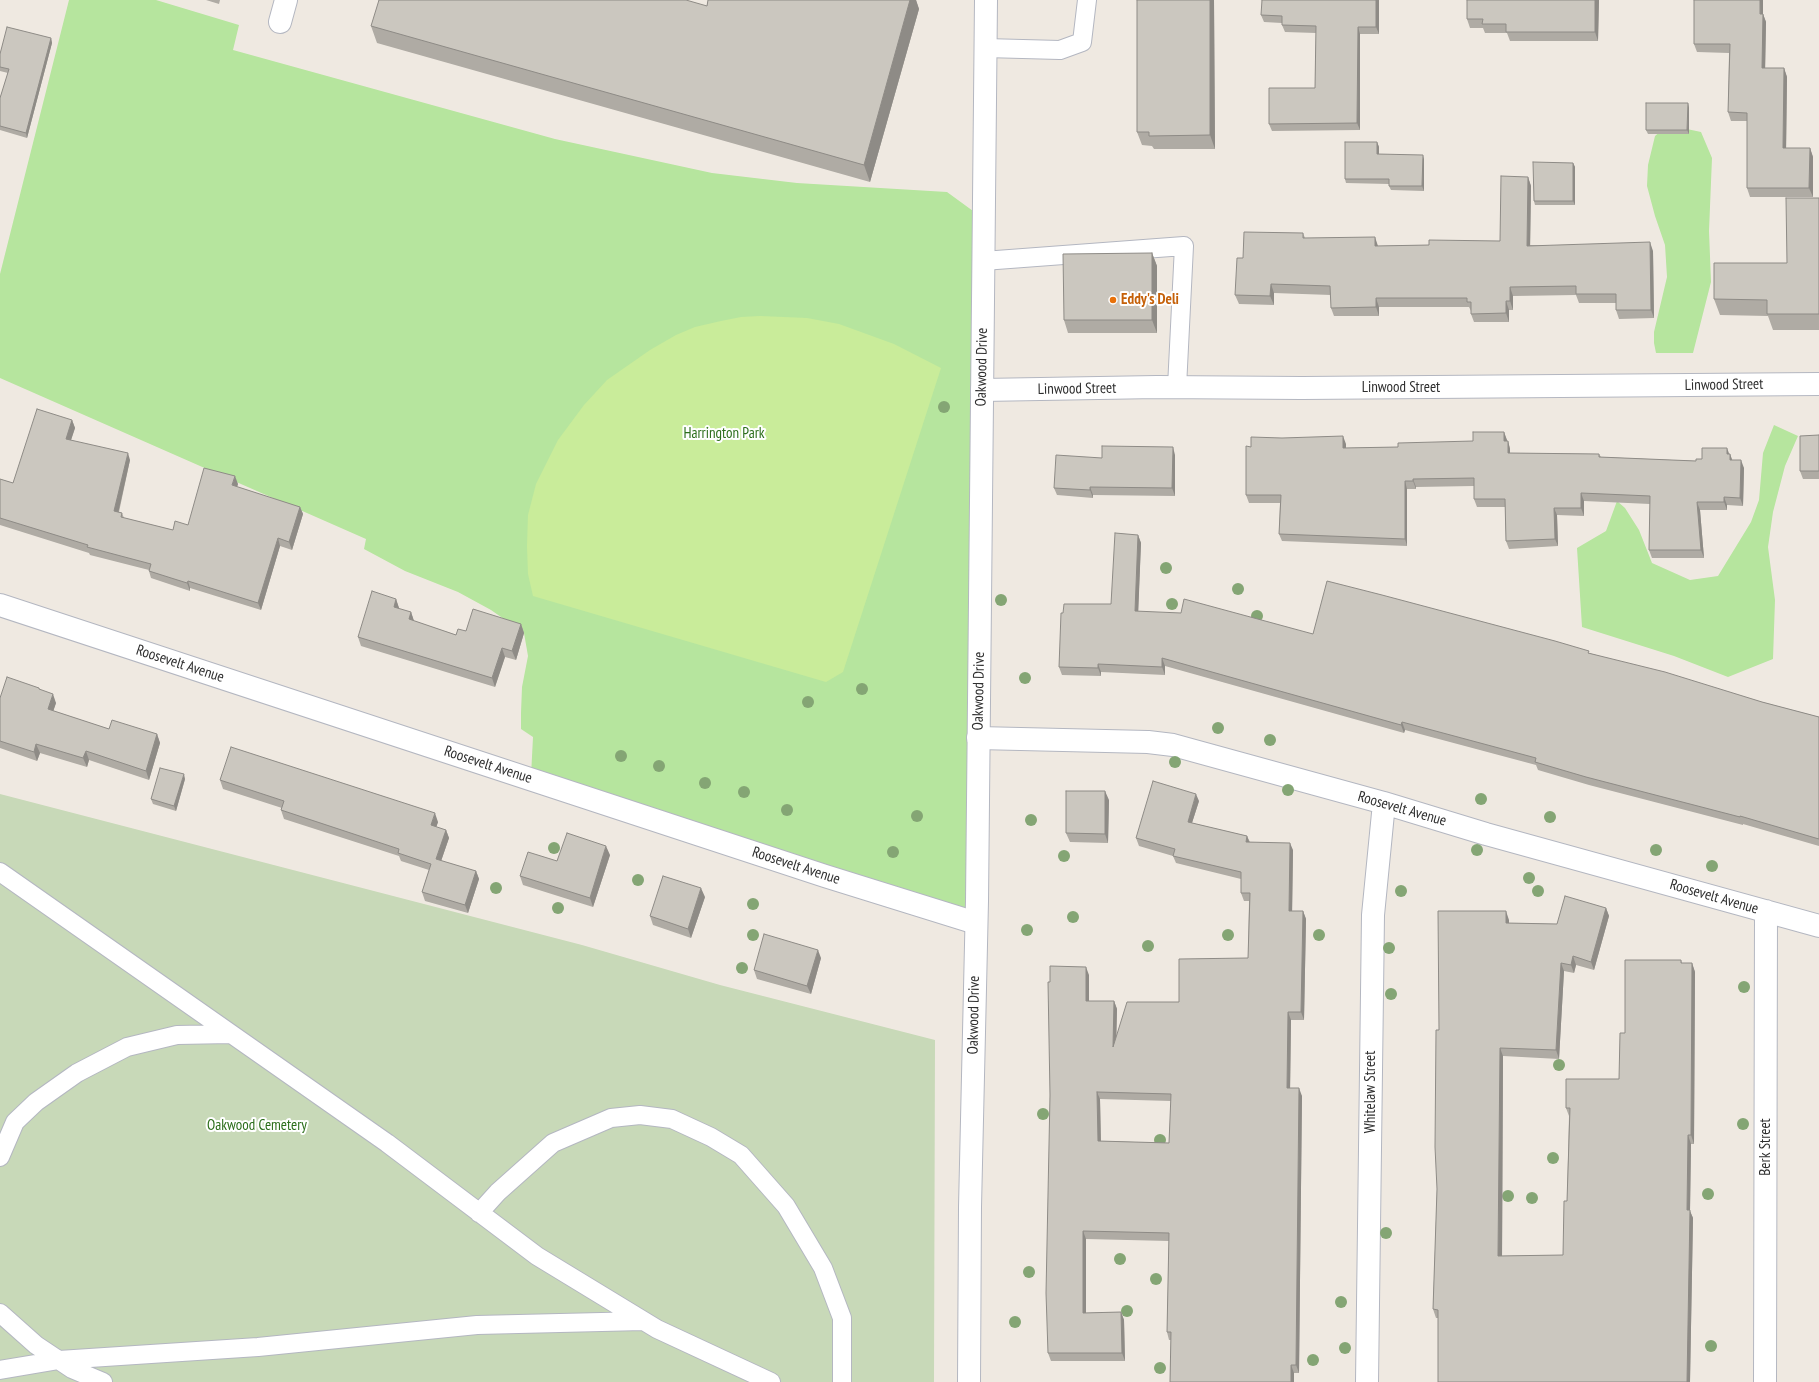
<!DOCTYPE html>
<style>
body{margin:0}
canvas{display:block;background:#efe9e1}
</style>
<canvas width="1819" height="1382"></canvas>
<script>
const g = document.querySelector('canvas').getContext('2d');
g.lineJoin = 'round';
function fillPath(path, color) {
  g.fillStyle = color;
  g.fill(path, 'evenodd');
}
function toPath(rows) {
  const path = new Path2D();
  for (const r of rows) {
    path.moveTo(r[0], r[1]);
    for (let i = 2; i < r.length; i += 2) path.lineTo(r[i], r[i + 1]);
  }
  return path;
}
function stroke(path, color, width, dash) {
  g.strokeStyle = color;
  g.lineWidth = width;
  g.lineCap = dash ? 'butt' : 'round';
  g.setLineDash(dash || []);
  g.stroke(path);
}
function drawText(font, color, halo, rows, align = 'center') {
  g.font = font + ' "PT Sans Narrow",sans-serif';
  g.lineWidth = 4;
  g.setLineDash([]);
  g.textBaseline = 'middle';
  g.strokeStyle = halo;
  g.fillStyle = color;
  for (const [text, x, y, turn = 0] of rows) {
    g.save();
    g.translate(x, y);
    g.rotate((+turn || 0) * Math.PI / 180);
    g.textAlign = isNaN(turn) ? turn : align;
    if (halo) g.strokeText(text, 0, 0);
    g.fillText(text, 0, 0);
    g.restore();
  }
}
fillPath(toPath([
 [69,0,156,0,239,25,233,50,555,139,712,173,797,183,947,192,984,219,976,923,531,776,533,737,521,729,521,713,522,687,528,656,524,633,491,610,458,592,405,571,364,549,366,539,0,378,0,274],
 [1668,125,1701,132,1712,158,1709,231,1711,282,1693,353,1656,353,1654,343,1654,332,1667,277,1665,245,1655,216,1647,186,1648,165,1655,136],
 [1774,425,1798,436,1785,466,1773,512,1768,547,1775,600,1773,659,1728,677,1674,656,1582,627,1577,548,1606,531,1617,501,1625,508,1639,530,1652,563,1690,580,1718,576,1751,522,1759,500,1763,453]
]), '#b6e59e');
fillPath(toPath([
 [0,794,582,945,720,985,935,1040,934,1382,0,1382]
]), '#c8d9b8');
fillPath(toPath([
 [760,316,807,318,839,324,894,344,941,368,843,672,826,682,533,596,528,574,527,546,528,515,536,484,558,440,584,405,607,380,650,350,676,335,695,327,721,321,741,317]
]), '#c9ec9a');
const lane = toPath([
 [985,48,1060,50,1082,42,1087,0],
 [983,261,1184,246,1177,387],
 [0,872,387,1143,537,1256,657,1329,771,1382],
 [0,1157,15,1122,36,1102,77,1073,127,1047,177,1035,231,1034],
 [479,1213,498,1192,553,1143,611,1118,640,1115,672,1119,711,1137,741,1155,786,1206,823,1268,842,1318,842,1382],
 [0,1313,36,1345,72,1369,103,1382],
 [0,1370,59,1360,258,1347,477,1325,643,1321]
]);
const street = toPath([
 [280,22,286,0],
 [982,390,1157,387,1302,388,1819,384],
 [0,605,825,876,976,923],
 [978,738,1148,742,1173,745,1384,803,1486,834,1819,926],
 [1367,1382,1373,915,1384,803],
 [1765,1382,1766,911]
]);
const secondary = toPath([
 [969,1382,970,1207,977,901,986,0]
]);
stroke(lane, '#b4b7c1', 20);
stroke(street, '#b4b7c1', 24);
stroke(secondary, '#b4b7c1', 24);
stroke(lane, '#fff', 18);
stroke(street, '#fff', 22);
stroke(secondary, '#fff', 22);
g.fillStyle = '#84a574';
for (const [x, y] of [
 [944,407],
 [1166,568],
 [1238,589],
 [1001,600],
 [1172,604],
 [1257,616],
 [1025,678],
 [862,689],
 [808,702],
 [1218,728],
 [1270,740],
 [621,756],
 [1175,762],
 [659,766],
 [705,783],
 [1288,790],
 [744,792],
 [1481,799],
 [787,810],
 [917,816],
 [1550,817],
 [1031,820],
 [554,848],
 [1477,850],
 [1656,850],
 [893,852],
 [1064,856],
 [1712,866],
 [1529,878],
 [638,880],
 [496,888],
 [1401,891],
 [1538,891],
 [753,904],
 [558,908],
 [1073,917],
 [1027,930],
 [753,935],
 [1228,935],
 [1319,935],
 [1148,946],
 [1389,948],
 [742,968],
 [1744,987],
 [1391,994],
 [1559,1065],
 [1043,1114],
 [1743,1124],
 [1160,1140],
 [1553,1158],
 [1708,1194],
 [1508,1196],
 [1532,1198],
 [1386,1233],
 [1120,1259],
 [1029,1272],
 [1156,1279],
 [1341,1302],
 [1127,1311],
 [1015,1322],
 [1711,1346],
 [1345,1348],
 [1313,1360],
 [1160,1368]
]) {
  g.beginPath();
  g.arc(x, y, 6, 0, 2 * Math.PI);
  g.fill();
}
fillPath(toPath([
 [206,0,220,0,219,4],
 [708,0,916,0,919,9,870,182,377,43,371,26,707,6],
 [1214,0,1215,149,1154,149,1152,146,1142,145,1137,132],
 [1379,0,1379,34,1360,34,1360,130,1272,131,1269,124,1315,88,1316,33,1285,32,1282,25,1282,23,1264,22,1261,15],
 [1467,0,1599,0,1598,41,1510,41,1507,33,1485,33,1483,28,1470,28,1467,19],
 [1694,0,1763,0,1763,14,1766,22,1765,68,1784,68,1787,77,1786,148,1810,148,1813,157,1813,197,1750,197,1747,188,1747,121,1731,121,1728,112,1729,53,1697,52,1694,44],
 [51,38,52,43,27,138,0,130,0,98,8,73,0,71,0,54],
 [1688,103,1689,108,1689,134,1648,134,1646,130],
 [1377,142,1379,147,1379,154,1424,159,1424,191,1391,190,1389,186,1389,184,1346,183,1345,179],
 [1573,163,1575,167,1575,205,1535,205,1534,201],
 [1528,177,1531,186,1530,245,1653,251,1654,318,1619,319,1616,310,1616,303,1579,303,1576,295,1513,296,1513,310,1509,310,1509,322,1474,322,1471,314,1471,311,1469,307,1379,307,1379,316,1334,316,1331,308,1331,295,1274,293,1274,305,1239,304,1235,295,1243,258,1303,233,1305,238,1378,246,1429,245,1500,241],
 [1819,198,1819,330,1773,330,1768,316,1720,315,1714,299,1787,263],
 [1152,253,1157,266,1157,333,1068,333,1064,320],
 [72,420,75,428,71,440,130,460,119,512,122,513,124,518,173,530,188,525,238,484,237,487,300,507,303,514,292,550,280,546,261,610,190,588,190,591,151,578,149,571,149,570,90,555,89,553,0,525,0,479,13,483],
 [1504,432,1507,441,1508,441,1510,449,1510,453,1599,454,1601,457,1696,461,1702,459,1730,454,1732,460,1744,468,1743,506,1727,505,1727,510,1700,510,1704,558,1652,558,1649,550,1650,504,1584,501,1584,516,1557,515,1558,546,1509,549,1506,541,1505,507,1477,507,1474,499,1474,486,1416,487,1416,489,1407,489,1407,546,1282,541,1279,534,1280,503,1249,503,1246,495,1251,447,1346,444,1346,448,1398,447,1473,441],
 [1819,435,1819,479,1803,479,1800,471],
 [1175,455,1175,496,1093,495,1093,498,1057,495,1054,488,1102,458],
 [1138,535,1141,543,1138,611,1313,634,1589,653,1762,702,1819,717,1819,846,1743,824,1743,825,1589,785,1538,770,1536,765,1405,730,1404,733,1165,666,1165,675,1101,672,1101,676,1062,675,1059,667,1063,613,1111,604],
 [396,599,399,608,399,609,411,612,414,621,456,635,466,631,521,624,524,633,516,660,505,657,495,687,361,646,358,637],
 [39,688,40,690,56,703,53,711,109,729,157,734,160,743,149,780,89,760,87,767,40,753,37,761,0,748,0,698],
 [185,779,176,811,153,804,151,799],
 [220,780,438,822,436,827,446,830,449,838,441,861,476,871,479,879,468,913,425,901,422,892,429,870,401,861,399,856,284,819,281,810,282,808,223,789],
 [1109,800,1108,843,1070,842,1066,833],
 [1199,801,1192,823,1247,836,1250,842,1293,850,1292,911,1303,911,1306,919,1304,1020,1291,1020,1290,1088,1302,1096,1299,1373,1294,1373,1294,1382,1170,1382,1171,1340,1169,1340,1167,1332,1169,1241,1086,1239,1086,1313,1121,1312,1124,1320,1125,1361,1051,1361,1048,1353,1089,975,1089,1001,1114,1001,1117,1009,1116,1037,1179,1002,1248,958,1249,901,1244,901,1241,893,1241,879,1176,863,1173,856,1139,846,1136,838],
 [1100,1099,1171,1101,1169,1143,1101,1141],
 [610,855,593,907,523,885,520,876,557,861],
 [705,897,691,938,653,925,650,916],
 [1606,908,1609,916,1594,970,1576,965,1574,973,1564,971,1559,1059,1503,1056,1502,1256,1563,1255,1567,1201,1569,1116,1566,1108,1619,1079,1625,1033,1681,960,1682,963,1692,963,1695,972,1694,1144,1691,1144,1690,1211,1693,1218,1690,1382,1438,1382,1438,1318,1436,1318,1433,1309,1437,1189,1439,1030,1509,920,1509,923,1557,924],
 [821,958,811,994,757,979,754,970]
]), '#afaba4');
fillPath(toPath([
 [910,0,916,0,919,9,870,182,864,165],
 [1210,0,1214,0,1215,149,1210,135],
 [1376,0,1379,0,1379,34,1376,27],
 [1595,0,1599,0,1598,41,1595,32],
 [1760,0,1763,0,1763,15,1763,14,1766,22,1765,76,1762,68],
 [1358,27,1360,34,1360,130,1357,123],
 [51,38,52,43,27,138,26,133],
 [1784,68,1787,77,1786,156,1783,148],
 [1688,103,1689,108,1689,134,1687,130],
 [1377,142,1379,147,1379,159,1377,154],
 [1810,148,1813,157,1813,197,1809,188],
 [1423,155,1424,159,1424,191,1422,186],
 [1573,163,1575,167,1575,205,1573,201],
 [1528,177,1531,186,1530,254,1527,246],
 [1375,237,1378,246,1375,246],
 [1650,242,1653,251,1654,318,1651,310],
 [1152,253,1157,266,1157,333,1152,320],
 [1271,284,1274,293,1274,305,1270,296],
 [1510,287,1513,296,1513,310,1510,301],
 [1376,298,1379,307,1379,316,1376,307],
 [1506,301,1509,310,1509,322,1506,313],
 [72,420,75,428,69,446,66,439],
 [1504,432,1507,440,1507,449,1504,441],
 [1343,436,1346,444,1346,455,1343,448],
 [1508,441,1510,449,1510,461,1508,453],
 [1173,447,1175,455,1175,496,1172,488],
 [1727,448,1730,456,1730,454,1733,462,1730,460,1727,454],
 [128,453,130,460,117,518,114,511],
 [1741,460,1744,468,1743,506,1740,498],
 [235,476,238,484,235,493,232,485],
 [1413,479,1416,487,1416,489,1413,481],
 [1405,481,1407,489,1407,546,1405,539],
 [1090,487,1093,495,1093,498,1090,490],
 [1581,493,1584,501,1584,516,1581,508],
 [1724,497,1727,505,1727,510,1724,502],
 [1697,502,1700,510,1704,558,1701,550],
 [300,507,303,514,292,550,289,542],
 [1554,508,1557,515,1558,546,1555,539],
 [1138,535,1141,543,1138,618,1135,611],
 [278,538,280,546,261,610,258,603],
 [188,581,190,588,190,591,187,583],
 [396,599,399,608,397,616,394,607],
 [411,612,414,621,409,619],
 [521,624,524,633,516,660,512,651],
 [502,648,505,657,495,687,492,678],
 [1162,658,1165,666,1165,675,1162,667],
 [1098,664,1101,672,1101,676,1098,668],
 [53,694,56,703,51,718,48,709],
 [1402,722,1405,730,1404,733,1401,725],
 [157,734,160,743,149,780,146,771],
 [36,744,40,753,37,761,34,752],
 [86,751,89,760,87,767,83,758],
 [184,774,185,779,176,811,174,806],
 [1105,791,1109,800,1108,843,1105,834],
 [1196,794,1199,801,1190,829,1188,822],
 [435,813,438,822,434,834,431,825],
 [446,830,449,838,439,867,436,859],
 [1247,836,1250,844,1246,842],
 [1290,843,1293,850,1292,919,1289,911],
 [606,846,610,855,593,907,590,898],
 [476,871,479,879,468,913,465,905],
 [701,888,705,897,691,938,688,929],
 [1606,908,1609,916,1594,970,1591,962],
 [1303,911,1306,919,1304,1020,1301,1012],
 [1506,911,1509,920,1509,932,1506,923],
 [818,950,821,958,811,994,807,986],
 [1573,956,1576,965,1574,973,1571,965],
 [1561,963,1564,971,1559,1059,1556,1050],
 [1692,963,1695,972,1694,1144,1691,1135],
 [1086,967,1089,975,1089,1009,1086,1001],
 [1114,1001,1117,1009,1116,1055,1113,1047],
 [1288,1012,1291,1020,1290,1096,1287,1088],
 [1500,1048,1503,1056,1502,1264,1498,1256],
 [1299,1088,1302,1096,1299,1373,1296,1365],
 [1097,1092,1100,1099,1101,1149,1098,1141],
 [1688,1135,1691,1144,1690,1211,1693,1218,1690,1382,1687,1382,1687,1210],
 [1083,1231,1086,1239,1086,1320,1083,1313],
 [1121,1312,1124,1320,1125,1361,1122,1353],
 [1291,1365,1294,1373,1294,1382,1291,1382]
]), '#8e8b86');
const building = toPath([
 [379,0,686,0,707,6,708,0,910,0,864,165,371,26,379,0],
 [1137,0,1210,0,1210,135,1149,136,1149,132,1137,132,1137,0],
 [1262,0,1376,0,1376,27,1358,27,1357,123,1269,124,1269,88,1315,88,1316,26,1282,25,1282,16,1261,15,1262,0],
 [1467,0,1595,0,1595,32,1506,32,1506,24,1482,24,1483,19,1467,19,1467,0],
 [1694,0,1760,0,1760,14,1763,14,1762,68,1784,68,1783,148,1810,148,1809,188,1747,188,1747,113,1728,112,1730,44,1694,44,1694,0],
 [7,27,51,38,26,133,0,126,0,98,9,69,0,67,0,54,7,27],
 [1646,103,1688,103,1687,130,1646,130,1646,103],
 [1345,142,1377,142,1377,154,1423,155,1422,186,1389,186,1389,179,1345,179,1345,142],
 [1533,162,1573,163,1573,201,1534,201,1533,162],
 [1501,176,1528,177,1527,246,1650,242,1651,310,1616,310,1616,294,1576,294,1576,286,1510,287,1510,301,1506,301,1506,313,1471,314,1471,302,1467,302,1467,298,1376,298,1376,307,1331,308,1330,286,1271,284,1270,296,1235,295,1237,258,1243,258,1244,232,1303,233,1303,238,1375,237,1375,246,1429,245,1429,240,1500,241,1501,176],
 [1786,198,1819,198,1819,314,1767,314,1767,300,1714,299,1714,263,1787,263,1786,198],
 [1152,253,1152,320,1064,320,1063,254,1152,253],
 [37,409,72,420,66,439,128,453,114,511,122,513,121,517,173,530,175,521,188,525,204,468,235,476,232,485,300,507,289,542,278,538,258,603,188,581,187,583,149,571,151,564,87,547,88,545,0,518,0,479,13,483,37,409],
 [1473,432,1504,432,1504,441,1508,441,1508,453,1599,454,1599,457,1696,461,1696,459,1702,459,1702,448,1727,448,1727,454,1730,454,1730,460,1741,460,1740,498,1724,497,1724,502,1697,502,1701,550,1649,550,1650,496,1581,493,1581,508,1554,508,1555,539,1506,541,1505,499,1474,499,1474,478,1413,479,1413,481,1405,481,1405,539,1279,534,1281,495,1246,495,1246,446,1251,447,1251,437,1282,438,1343,436,1343,448,1398,447,1398,443,1473,441,1473,432],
 [1819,435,1819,471,1800,471,1800,436,1819,435],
 [1102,446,1173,447,1172,488,1090,487,1090,490,1054,488,1056,455,1102,458,1102,446],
 [1115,533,1138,535,1135,611,1181,613,1184,599,1313,634,1327,581,1382,595,1555,641,1589,651,1588,653,1665,672,1762,702,1819,717,1819,839,1740,816,1740,817,1586,777,1535,762,1536,758,1402,722,1401,725,1162,658,1162,667,1098,664,1098,668,1059,667,1061,613,1063,613,1064,604,1111,604,1115,533],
 [372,591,396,599,394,607,411,612,409,619,456,635,458,629,466,631,473,609,521,624,512,651,502,648,492,678,358,637,372,591],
 [7,677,39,688,39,689,53,694,48,709,109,729,112,720,157,734,146,771,86,751,83,758,36,744,34,752,0,741,0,698,7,677],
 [231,747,435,813,431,825,446,830,436,859,476,871,465,905,422,892,431,864,398,853,399,849,281,810,284,801,220,780,231,747],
 [160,768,184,774,174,806,151,799,160,768],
 [1153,781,1196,794,1188,822,1247,836,1246,842,1290,843,1289,911,1303,911,1301,1012,1288,1012,1287,1088,1299,1088,1296,1365,1291,1365,1291,1382,1170,1382,1171,1332,1167,1332,1169,1233,1083,1231,1083,1313,1121,1312,1122,1353,1048,1353,1046,1293,1050,1095,1048,982,1050,982,1050,966,1086,967,1086,1001,1114,1001,1113,1047,1127,1002,1179,1002,1179,959,1248,958,1250,893,1241,893,1241,872,1173,856,1175,849,1136,838,1153,781],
 [1097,1092,1171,1094,1169,1143,1098,1141,1097,1092],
 [1066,791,1105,791,1105,834,1066,833,1066,791],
 [567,833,606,846,590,898,520,876,528,852,557,861,567,833],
 [663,876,701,888,688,929,650,916,663,876],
 [1565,896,1606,908,1591,962,1573,956,1571,965,1561,963,1556,1050,1500,1048,1498,1256,1563,1255,1564,1201,1567,1201,1570,1108,1566,1108,1566,1079,1619,1079,1620,1033,1625,1033,1625,960,1681,960,1681,963,1692,963,1691,1135,1688,1135,1687,1210,1690,1210,1687,1382,1438,1382,1438,1310,1433,1309,1437,1189,1435,1147,1436,1030,1439,1030,1438,911,1506,911,1506,923,1557,924,1565,896],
 [764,934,818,950,807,986,754,970,764,934]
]);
fillPath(building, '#cbc7bf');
stroke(building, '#8e8b86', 1);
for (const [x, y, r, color] of [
 [1113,300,4,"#e8710a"]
]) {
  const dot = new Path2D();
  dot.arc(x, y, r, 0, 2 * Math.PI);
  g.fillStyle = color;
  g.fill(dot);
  stroke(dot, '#fff', 1.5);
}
drawText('bold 15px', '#c56008', '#fff', [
 ["Eddy's Deli",1121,300]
], 'left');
drawText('15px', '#2e2e2e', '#fff', [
 ["Oakwood Drive",982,367,-89],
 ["Linwood Street",1724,385,-1],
 ["Linwood Street",1401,388],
 ["Linwood Street",1077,389,-1],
 ["Roosevelt Avenue",180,664,18],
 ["Oakwood Drive",979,691,-89],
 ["Roosevelt Avenue",488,765,18],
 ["Roosevelt Avenue",1402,809,16],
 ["Roosevelt Avenue",796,866,18],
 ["Roosevelt Avenue",1714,897,16],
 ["Oakwood Drive",974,1015,-89],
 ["Whitelaw Street",1371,1092,-90],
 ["Berk Street",1766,1147,-90]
]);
drawText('15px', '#2c6e1b', '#fff', [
 ["Harrington Park",724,434],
 ["Oakwood Cemetery",257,1126]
]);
</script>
